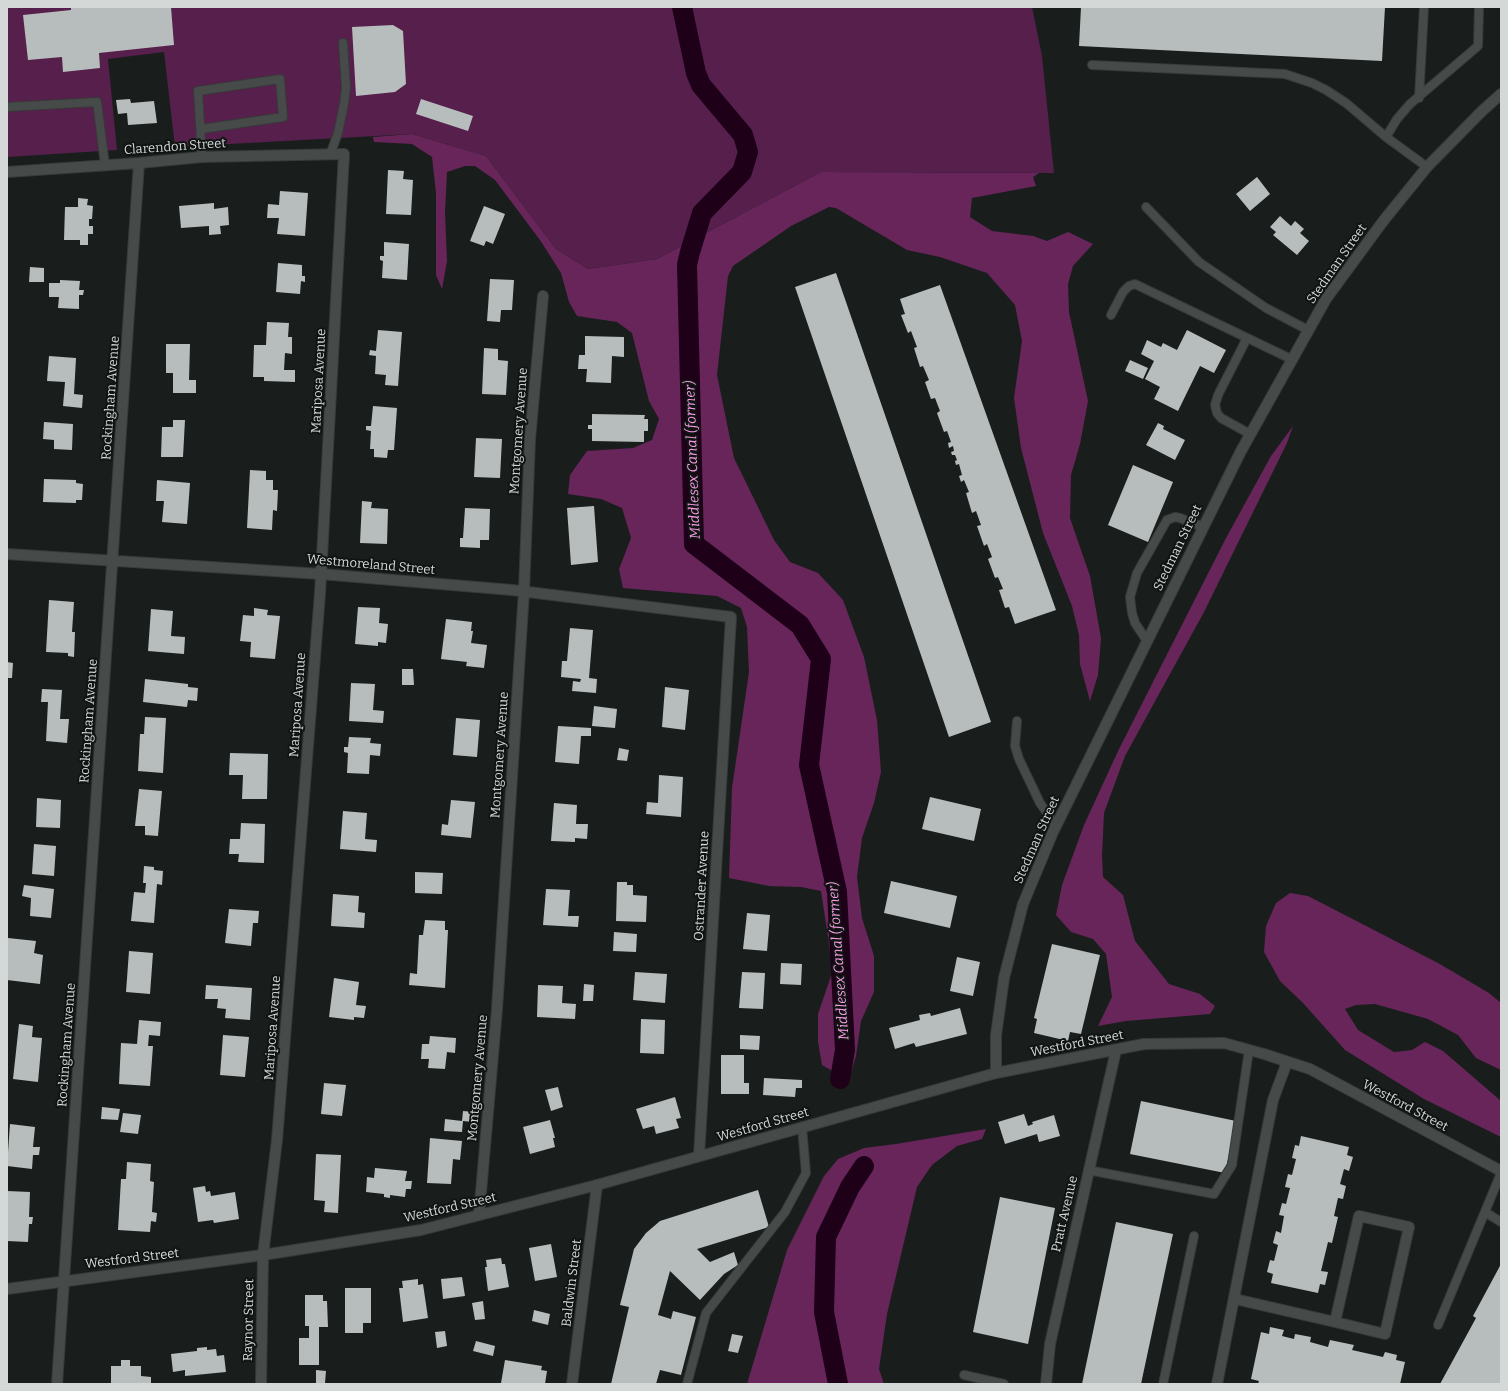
<!DOCTYPE html>
<style>
body{margin:0}
#map{position:relative;width:1508px;height:1391px;overflow:hidden;background:#191e1d;font-family:Bitter,serif}
canvas{display:block}
.frame{position:absolute;inset:0;border:8px solid #d4d8d7;pointer-events:none}
</style>
<div id="map">
<canvas width="1508" height="1391"></canvas>
<div class="frame"></div>
</div>
<script>
const g = document.querySelector('canvas').getContext('2d');
g.lineJoin = 'round';
function fillPath(path, color) {
  g.fillStyle = color;
  g.fill(path, 'evenodd');
}
function toPath(rows) {
  const path = new Path2D();
  for (const r of rows) {
    path.moveTo(r[0], r[1]);
    for (let i = 2; i < r.length; i += 2) path.lineTo(r[i], r[i + 1]);
  }
  return path;
}
function stroke(path, color, width, dash) {
  g.strokeStyle = color;
  g.lineWidth = width;
  g.lineCap = dash ? 'butt' : 'round';
  g.setLineDash(dash || []);
  g.stroke(path);
}
function drawText(font, color, halo, rows, align = 'center') {
  g.font = font + ' Bitter,serif';
  g.lineWidth = 4;
  g.setLineDash([]);
  g.textBaseline = 'middle';
  g.strokeStyle = halo;
  g.fillStyle = color;
  for (const [text, x, y, turn = 0] of rows) {
    g.save();
    g.translate(x, y);
    g.rotate((+turn || 0) * Math.PI / 180);
    g.textAlign = isNaN(turn) ? turn : align;
    if (halo) g.strokeText(text, 0, 0);
    g.fillText(text, 0, 0);
    g.restore();
  }
}
fillPath(toPath([
 [7,7,1032,7,1042,56,1054,173,821,172,657,259,588,269,556,249,486,156,412,134,175,147,164,52,108,59,117,150,7,157]
]), '#561f4c');
fillPath(toPath([
 [412,134,486,156,556,249,588,269,657,259,821,172,1039,173,1033,177,1036,186,972,198,970,217,992,231,1033,236,1047,241,1068,232,1093,244,1073,266,1068,284,1069,312,1088,401,1080,444,1071,475,1070,518,1090,576,1101,638,1098,675,1090,701,1080,664,1079,635,1072,606,1043,533,1021,448,1014,398,1022,341,1015,305,987,273,940,257,907,250,836,208,829,207,791,226,733,266,728,276,717,375,734,458,774,540,790,562,818,573,843,600,864,657,877,720,881,772,874,803,862,838,857,877,862,918,874,956,874,992,861,1021,856,1056,848,1083,833,1080,831,1070,822,1065,818,1042,818,1014,833,970,821,891,801,887,769,886,729,878,732,788,749,672,747,627,741,608,717,596,623,588,619,569,631,538,622,508,601,499,568,494,570,475,587,451,633,448,652,440,659,419,649,401,632,333,617,322,577,316,569,302,561,273,540,240,495,180,475,166,465,166,447,172,445,213,447,261,442,289,436,275,436,193,432,157,412,144,374,142,373,137],
 [1293,426,1287,443,1204,612,1125,756,1104,813,1102,856,1103,877,1123,895,1135,941,1169,984,1200,994,1215,1006,1210,1014,1126,1021,1098,1026,1112,997,1106,954,1093,939,1071,932,1056,915,1062,885,1084,825,1119,749,1226,538,1271,456],
 [1290,893,1308,896,1438,963,1489,993,1501,1003,1501,1070,1476,1058,1458,1035,1428,1019,1375,1004,1356,1005,1345,1009,1358,1030,1394,1052,1412,1050,1425,1042,1443,1051,1501,1101,1501,1137,1424,1099,1345,1050,1303,1003,1280,981,1264,952,1266,926,1276,903],
 [986,1129,982,1139,957,1146,932,1165,917,1187,887,1314,879,1369,884,1384,747,1384,787,1250,824,1176,838,1159,864,1148,896,1144]
]), '#67255a');
stroke(toPath([
 [682,7,696,73,701,85,743,135,748,152,742,172,702,213,690,252,687,265,694,544,800,625,821,659,809,765,837,892,845,1050,840,1079],
 [838,1384,824,1312,826,1237,850,1187,864,1166]
]), '#1e0019', 20);
fillPath(toPath([
 [71,7,171,7,174,45,99,53,100,68,63,72,62,57,28,60,23,15,71,10],
 [1081,7,1385,7,1382,61,1079,46],
 [393,25,403,31,406,84,395,92,356,96,352,27],
 [130,99,131,103,154,101,157,123,128,125,127,113,118,114,116,100],
 [421,99,473,116,468,131,416,114],
 [388,170,404,171,403,179,413,180,411,215,386,214],
 [1257,177,1270,194,1250,211,1236,194],
 [280,191,308,193,305,236,277,234,279,218,267,218,268,204,279,205],
 [78,198,88,199,87,205,93,206,92,219,89,219,89,226,93,226,93,234,88,234,88,245,80,245,80,240,64,240,65,207,78,207],
 [214,203,214,209,228,207,229,225,220,226,221,234,209,235,209,226,181,228,179,206],
 [484,206,505,214,493,244,486,241,484,246,470,241],
 [1280,216,1291,226,1295,221,1304,229,1300,233,1309,241,1297,255,1273,235,1276,232,1270,227],
 [384,242,409,244,407,280,382,278,383,261,380,260,380,256,384,256],
 [278,263,302,265,302,276,305,276,305,282,301,281,300,294,276,292],
 [30,267,44,268,44,282,29,282],
 [836,273,991,722,949,737,795,287],
 [490,279,514,280,512,310,501,310,500,322,487,321],
 [60,280,80,281,79,290,84,290,83,295,79,295,79,309,58,308,59,297,49,297,49,283,60,283],
 [940,285,1056,610,1015,624,1009,607,1005,608,999,590,1003,589,998,577,995,578,988,559,992,557,987,544,984,546,977,526,981,525,976,511,972,513,966,493,969,492,964,480,961,482,959,476,962,475,959,464,956,465,955,461,957,460,955,455,952,455,951,452,954,451,953,446,949,448,948,443,951,442,947,431,944,432,937,413,940,411,935,398,931,399,925,382,929,380,923,366,920,367,914,348,917,347,911,331,908,333,901,315,905,314,900,299],
 [267,322,289,323,288,337,292,337,292,354,285,353,284,370,295,370,295,382,264,381,264,377,253,377,254,345,266,345],
 [378,330,402,332,398,386,385,385,386,375,375,374,376,356,369,355,370,350,376,351],
 [1187,330,1226,350,1214,373,1200,366,1178,411,1154,399,1160,387,1145,379,1154,361,1141,354,1147,340,1161,347,1163,343,1177,350],
 [585,336,624,337,624,357,612,356,611,383,586,382,587,369,578,369,579,355,585,355],
 [166,344,190,344,189,380,196,380,196,393,173,393,173,373,166,373],
 [484,348,498,349,498,360,508,361,506,395,482,394],
 [49,356,76,358,74,394,83,395,82,408,63,406,65,382,47,381],
 [1130,360,1148,368,1143,379,1125,371],
 [373,406,397,408,394,450,388,450,387,458,374,457,374,449,370,449,371,431,366,430,366,426,371,426],
 [592,414,645,415,644,419,648,419,648,431,644,431,644,442,592,441,592,429,588,429,588,425,592,425],
 [173,420,185,420,183,457,161,457,162,427,173,427],
 [44,422,73,424,72,450,54,449,54,440,43,439],
 [1158,423,1164,426,1163,429,1185,440,1175,460,1146,445],
 [476,438,502,439,500,478,474,477],
 [1133,465,1173,482,1148,542,1108,525],
 [250,470,266,471,266,480,273,480,273,490,278,490,277,511,273,510,272,530,247,528],
 [44,479,76,480,76,483,83,484,82,500,76,500,76,503,43,502],
 [157,480,190,483,187,524,162,522,164,501,156,501],
 [362,501,372,502,371,508,388,509,387,544,360,543],
 [594,506,598,562,571,565,567,508],
 [465,508,490,509,489,540,480,540,480,548,460,547,460,538,463,538],
 [49,600,74,602,72,632,75,632,74,657,68,656,68,653,46,652],
 [358,607,380,608,379,623,388,624,386,643,378,642,378,646,355,644],
 [254,608,268,610,267,615,280,616,275,659,250,657,251,642,240,641,243,615,254,616],
 [151,609,173,611,171,636,185,637,184,654,148,651],
 [446,619,472,622,471,631,473,631,471,643,487,645,484,668,466,666,467,662,441,659],
 [570,628,593,630,589,678,597,679,596,693,572,691,573,681,580,682,581,679,561,677,562,661,567,661],
 [7,662,13,663,12,678,7,678],
 [402,669,413,669,414,685,402,685],
 [145,679,188,684,188,687,198,688,197,701,188,700,187,707,143,702],
 [351,683,375,684,373,710,384,711,383,723,349,721],
 [665,687,689,690,685,730,662,727],
 [42,689,62,690,60,719,69,719,67,743,46,741,48,702,41,702],
 [594,706,617,709,615,728,592,726],
 [145,717,166,718,163,773,138,771,140,734,144,734],
 [456,718,480,720,477,757,453,755],
 [558,726,591,728,591,736,581,736,579,764,555,762],
 [349,737,371,738,370,743,381,744,380,756,370,755,369,774,347,773,348,753,344,752,344,747,348,747],
 [619,748,629,750,627,761,617,760],
 [230,753,268,754,267,799,242,799,243,775,229,775],
 [659,775,683,777,681,817,646,814,647,802,658,803],
 [139,789,162,791,158,836,145,835,145,826,135,826],
 [930,797,981,809,974,841,922,829],
 [37,798,61,800,60,828,36,827],
 [451,800,475,802,471,838,441,835,442,824,448,825],
 [554,803,577,805,576,824,588,824,587,839,575,838,575,842,551,841],
 [343,811,367,813,365,839,377,840,376,852,340,849],
 [241,823,265,824,264,863,238,862,239,854,229,854,230,839,240,839],
 [34,844,56,846,54,876,32,874],
 [144,866,154,867,154,870,163,871,162,885,157,884,154,923,131,921,134,892,145,893,146,883,143,883],
 [415,872,443,873,442,894,415,893],
 [891,881,957,896,950,928,884,913],
 [617,882,627,882,627,885,633,885,633,895,647,896,646,922,616,921],
 [24,885,54,889,51,918,30,916,31,898,22,896],
 [546,889,570,890,568,916,579,916,578,927,543,925],
 [333,894,359,896,358,912,365,913,364,928,331,926],
 [229,909,259,911,258,923,253,923,251,946,225,943],
 [747,913,770,915,767,951,743,949],
 [425,920,445,921,445,930,448,930,445,988,409,985,410,973,417,974,419,935,423,935],
 [614,932,637,934,636,952,613,951],
 [8,938,36,941,34,953,43,955,40,984,7,980],
 [1052,944,1100,955,1081,1034,1070,1032,1068,1041,1034,1033,1037,1019,1034,1018],
 [129,951,153,953,150,994,126,992],
 [957,957,980,962,973,996,950,991],
 [781,963,802,964,801,985,780,984],
 [635,972,667,974,665,1003,633,1000],
 [742,972,765,973,763,1009,739,1008],
 [334,978,359,982,356,1005,366,1006,364,1018,354,1017,354,1020,329,1017],
 [584,984,594,985,593,1001,583,1001],
 [206,985,252,988,250,1020,225,1018,226,1009,217,1008,218,999,205,999],
 [538,985,563,986,562,1003,576,1004,575,1019,537,1017],
 [960,1008,967,1034,916,1047,914,1043,895,1049,889,1028,920,1020,919,1015,930,1013,931,1016],
 [641,1019,665,1020,664,1054,640,1053],
 [139,1020,161,1022,160,1036,149,1035,148,1046,153,1046,150,1086,119,1084,121,1043,137,1044],
 [19,1024,33,1026,32,1037,42,1038,38,1082,13,1079],
 [223,1035,249,1037,245,1077,220,1075],
 [740,1035,760,1036,759,1050,740,1049],
 [430,1036,456,1038,455,1053,447,1052,445,1069,428,1068,429,1059,421,1059,422,1044,429,1044],
 [721,1055,744,1055,744,1083,749,1083,749,1094,721,1094],
 [764,1078,802,1080,802,1088,796,1088,795,1097,763,1095],
 [324,1083,346,1085,342,1116,321,1114],
 [558,1087,563,1107,551,1111,545,1090],
 [675,1097,681,1118,676,1119,679,1128,656,1134,654,1126,643,1129,636,1109],
 [1141,1101,1236,1121,1225,1173,1130,1154],
 [102,1107,120,1109,118,1120,101,1119],
 [463,1111,474,1112,473,1122,463,1121,462,1132,444,1131,445,1119,462,1121],
 [123,1113,141,1115,138,1134,120,1132],
 [1024,1114,1028,1126,1033,1124,1032,1122,1054,1115,1060,1136,1039,1142,1037,1134,1005,1144,998,1122],
 [550,1120,555,1138,553,1138,555,1147,530,1154,523,1127],
 [10,1124,35,1127,33,1147,40,1147,39,1155,33,1155,32,1169,7,1166],
 [1301,1136,1349,1147,1347,1155,1353,1157,1349,1171,1344,1169,1340,1184,1346,1186,1343,1199,1338,1198,1334,1216,1338,1217,1332,1243,1328,1242,1321,1271,1328,1272,1325,1285,1320,1284,1318,1293,1271,1283,1273,1274,1267,1272,1270,1260,1274,1261,1278,1245,1273,1243,1276,1231,1281,1233,1284,1216,1279,1215,1282,1203,1286,1204,1290,1188,1285,1187,1288,1174,1292,1175,1296,1159,1292,1158,1295,1145,1299,1146],
 [430,1138,462,1141,460,1160,453,1159,451,1184,427,1183],
 [316,1154,341,1155,338,1213,324,1212,325,1201,314,1200],
 [127,1162,151,1164,150,1181,154,1182,152,1212,157,1213,156,1222,151,1221,150,1232,118,1230,121,1179,126,1179],
 [375,1168,407,1171,405,1181,412,1181,411,1189,406,1189,405,1197,390,1195,390,1198,384,1197,384,1194,366,1192,367,1177,374,1178],
 [205,1186,206,1192,210,1191,211,1196,235,1192,239,1219,214,1223,213,1220,198,1222,193,1188],
 [758,1190,769,1227,697,1249,710,1262,734,1252,738,1265,724,1274,700,1300,670,1271,658,1315,671,1319,673,1311,696,1317,681,1375,660,1370,656,1384,611,1384,629,1307,620,1305,634,1249,646,1233,660,1221],
 [7,1191,30,1192,29,1217,33,1217,32,1224,29,1224,28,1242,7,1241],
 [1000,1197,1055,1208,1028,1344,973,1332],
 [1116,1222,1173,1234,1141,1384,1082,1384],
 [551,1244,557,1277,535,1281,529,1248],
 [501,1258,502,1264,505,1264,509,1287,488,1291,485,1267,487,1267,486,1260],
 [1501,1264,1501,1384,1440,1384,1476,1318,1473,1316],
 [462,1277,465,1296,443,1299,441,1279],
 [418,1279,418,1285,423,1284,428,1318,403,1322,399,1288,403,1288,402,1281],
 [345,1288,371,1288,371,1323,363,1323,363,1333,345,1333],
 [305,1295,323,1295,323,1301,327,1301,328,1327,319,1327,319,1365,299,1365,299,1338,309,1338,309,1326,305,1326],
 [483,1301,485,1319,475,1320,472,1303],
 [534,1310,550,1314,548,1325,532,1321],
 [1270,1327,1284,1330,1282,1336,1294,1339,1295,1334,1311,1337,1310,1342,1328,1347,1330,1340,1354,1345,1352,1350,1383,1357,1385,1352,1397,1355,1396,1360,1405,1362,1400,1384,1258,1384,1259,1381,1251,1379,1261,1332,1269,1334],
 [445,1331,447,1346,437,1348,435,1332],
 [732,1334,743,1336,738,1353,728,1351],
 [476,1341,495,1346,493,1356,473,1351],
 [207,1347,207,1350,216,1349,217,1356,224,1355,226,1372,185,1376,185,1370,173,1372,171,1354,197,1351,197,1348],
 [121,1360,130,1360,130,1366,141,1366,141,1376,151,1377,151,1384,111,1384,111,1366,121,1366],
 [505,1360,542,1366,541,1370,547,1371,545,1384,501,1383],
 [316,1370,326,1371,325,1383,316,1383]
]), '#b7bdbc');
const service = toPath([
 [1092,65,1285,74,1312,83,1326,90,1346,103,1386,137,1427,167],
 [1419,98,1424,7],
 [7,107,97,102,105,165],
 [201,129,283,117,280,79,198,91,202,157],
 [1386,137,1397,119,1410,104,1478,46,1479,7],
 [330,155,338,133,344,104,346,88,343,43],
 [1146,207,1199,262,1266,308,1308,330],
 [1111,315,1123,292,1129,286,1135,284,1291,359],
 [1247,338,1218,395,1215,405,1217,413,1221,418,1250,434],
 [1147,641,1135,623,1132,613,1130,597,1137,573,1167,520,1175,517,1180,518,1203,527],
 [1017,721,1015,746,1019,759,1040,803,1056,826],
 [1088,1170,1214,1194,1232,1165,1249,1050],
 [1485,1212,1501,1222],
 [1438,1325,1501,1173],
 [964,1375,1004,1384],
 [687,1384,706,1313,785,1212,806,1173,802,1127],
 [1163,1384,1194,1236]
]);
const minor = toPath([
 [7,172,139,163,202,157,344,154,320,593,277,1140,263,1255,261,1384],
 [7,554,321,574,512,590,731,617,699,1156],
 [479,1215,497,1009,524,591,530,439,543,296],
 [1235,1299,1335,1322,1385,1334,1409,1227,1359,1216,1335,1322],
 [57,1384,139,163],
 [1046,1384,1050,1344,1116,1050],
 [1217,1384,1273,1100,1287,1062]
]);
const tertiary = toPath([
 [572,1384,597,1185]
]);
const secondary = toPath([
 [996,1073,996,1035,1004,978,1023,904,1053,832,1241,451,1326,299,1384,220,1427,167,1481,112,1501,94],
 [7,1289,263,1255,421,1230,597,1185,996,1073,1144,1044,1224,1043,1264,1054,1310,1069,1501,1171]
]);
stroke(service, '#373a39', 10);
stroke(minor, '#373a39', 12);
stroke(tertiary, '#373a39', 12);
stroke(secondary, '#373a39', 12);
stroke(service, '#464b4a', 8);
stroke(minor, '#464b4a', 10);
stroke(tertiary, '#464b4a', 10);
stroke(secondary, '#464b4a', 10);
drawText('13px', '#d4d8d7', '#101514', [
 ["Clarendon Street",175,147,-4],
 ["Stedman Street",1337,264,-55],
 ["Mariposa Avenue",319,381,-87],
 ["Rockingham Avenue",111,398,-86],
 ["Montgomery Avenue",519,431,-86],
 ["Stedman Street",1178,548,-64],
 ["Westmoreland Street",371,565,5],
 ["Mariposa Avenue",298,705,-86],
 ["Rockingham Avenue",89,721,-86],
 ["Montgomery Avenue",500,755,-86],
 ["Stedman Street",1037,840,-66],
 ["Ostrander Avenue",702,886,-87],
 ["Mariposa Avenue",273,1028,-86],
 ["Westford Street",1077,1044,-11],
 ["Rockingham Avenue",67,1045,-86],
 ["Montgomery Avenue",478,1078,-85],
 ["Westford Street",1405,1106,28],
 ["Westford Street",763,1125,-16],
 ["Westford Street",450,1208,-13],
 ["Pratt Avenue",1065,1214,-77],
 ["Westford Street",132,1259,-7],
 ["Baldwin Street",572,1283,-83],
 ["Raynor Street",249,1320,-89]
]);
drawText('italic 14px', '#f899e3', '#101514', [
 ["Middlesex Canal (former)",693,460,-92],
 ["Middlesex Canal (former)",839,961,-94]
]);
</script>
